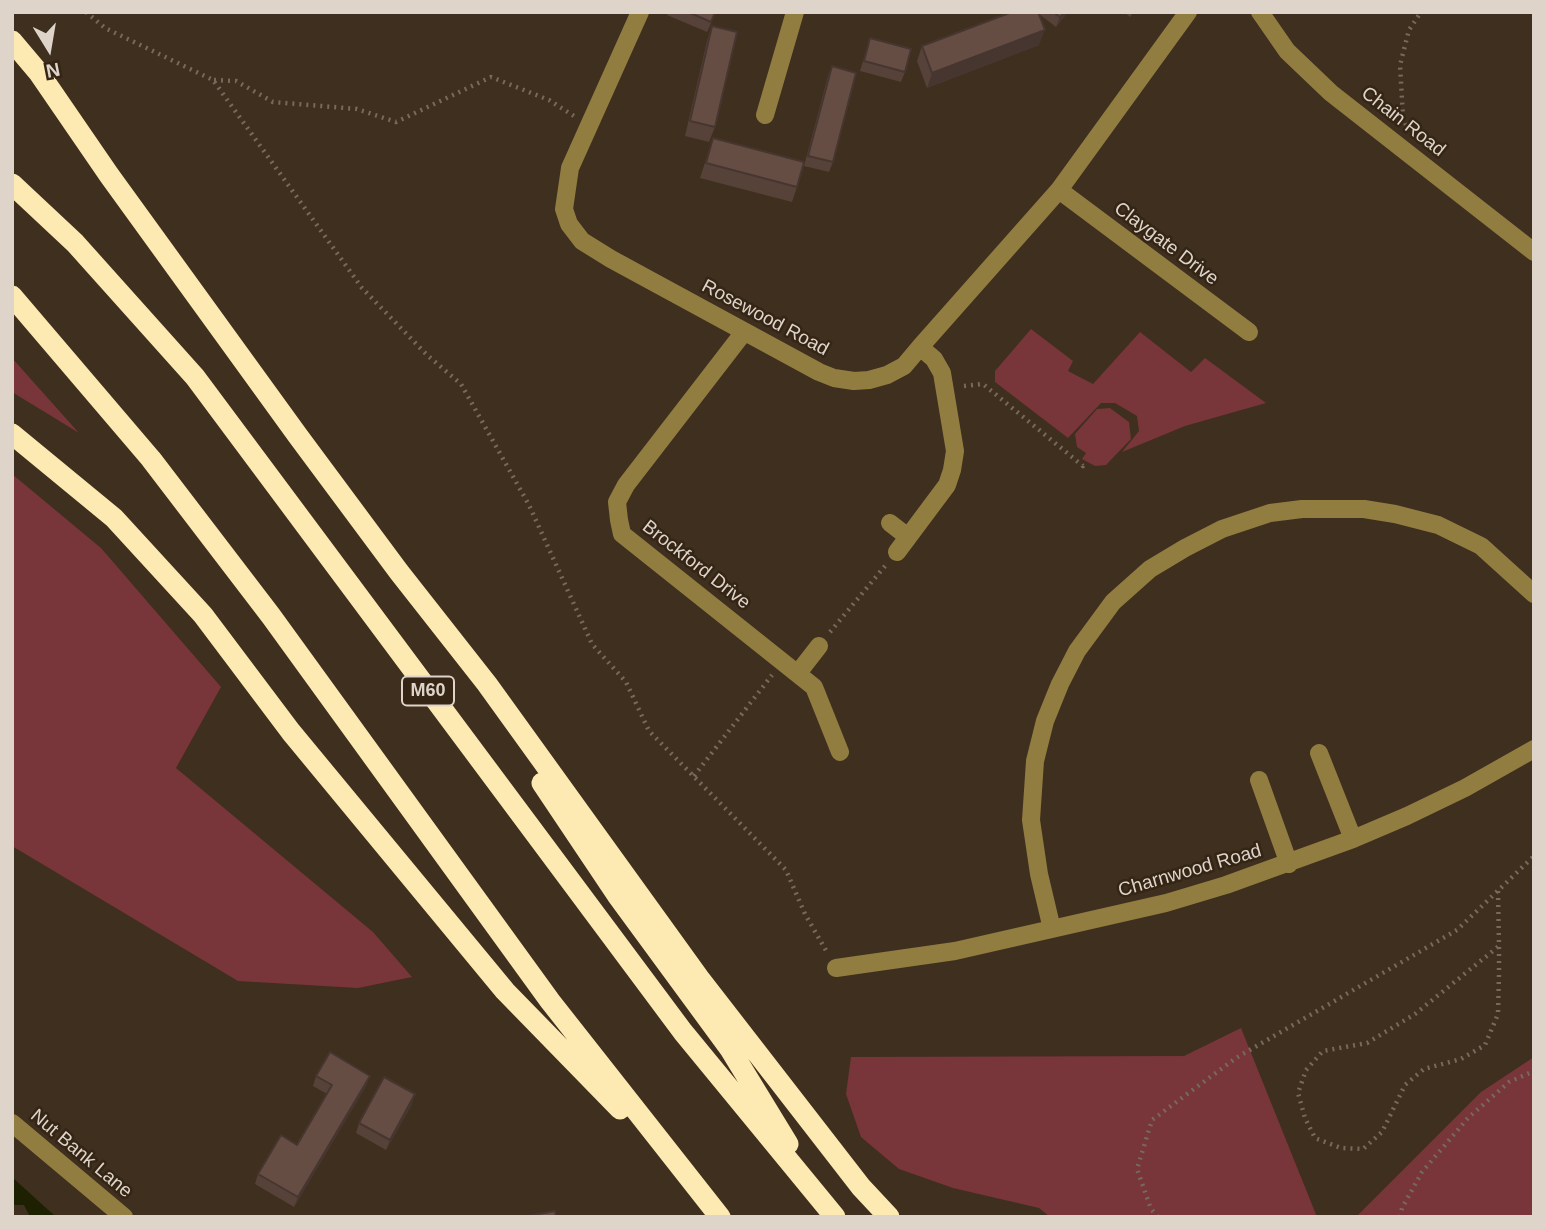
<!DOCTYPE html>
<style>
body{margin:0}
#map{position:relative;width:1546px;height:1229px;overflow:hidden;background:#3f2f1f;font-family:Arial,sans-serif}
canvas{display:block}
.frame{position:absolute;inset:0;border:14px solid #ded4ca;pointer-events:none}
.north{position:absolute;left:14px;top:14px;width:70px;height:70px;-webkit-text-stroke:5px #342515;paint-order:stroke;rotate:169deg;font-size:19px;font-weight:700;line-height:28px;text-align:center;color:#ded4ca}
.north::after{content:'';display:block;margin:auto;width:24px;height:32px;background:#ded4ca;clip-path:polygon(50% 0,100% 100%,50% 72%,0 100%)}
</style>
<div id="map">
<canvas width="1546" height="1229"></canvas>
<div class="frame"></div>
<div class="north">N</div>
</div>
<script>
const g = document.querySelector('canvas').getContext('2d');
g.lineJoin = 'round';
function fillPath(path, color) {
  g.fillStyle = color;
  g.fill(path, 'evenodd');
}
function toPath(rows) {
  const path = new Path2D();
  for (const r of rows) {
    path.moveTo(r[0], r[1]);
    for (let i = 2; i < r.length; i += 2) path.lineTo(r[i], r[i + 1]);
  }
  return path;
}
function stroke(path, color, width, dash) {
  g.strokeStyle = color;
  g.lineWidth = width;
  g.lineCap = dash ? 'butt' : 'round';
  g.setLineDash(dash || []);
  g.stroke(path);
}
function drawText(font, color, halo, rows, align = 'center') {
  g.font = font + ' Arial,sans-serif';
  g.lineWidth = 5;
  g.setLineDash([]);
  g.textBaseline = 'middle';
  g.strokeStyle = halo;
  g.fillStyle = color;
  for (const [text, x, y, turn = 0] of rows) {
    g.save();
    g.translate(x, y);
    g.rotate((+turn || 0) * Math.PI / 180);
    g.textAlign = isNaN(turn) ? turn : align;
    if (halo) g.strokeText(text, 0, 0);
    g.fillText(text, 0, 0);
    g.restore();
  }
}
fillPath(toPath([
 [1031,329,1073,361,1068,371,1093,384,1140,332,1191,372,1205,358,1266,403,1185,426,1122,452,1139,431,1137,416,1115,403,1101,403,1068,438,995,382,995,371],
 [12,358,79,433,12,392],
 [1110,408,1129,422,1131,439,1106,465,1095,466,1082,459,1086,453,1077,447,1075,434,1097,409],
 [12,474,101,548,221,687,176,768,373,932,412,977,358,988,238,981,12,846],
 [1241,1028,1317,1217,1050,1217,1039,1208,953,1188,899,1169,861,1137,846,1094,851,1057,1184,1056],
 [1534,1057,1534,1217,1356,1217,1481,1092]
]), '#78353a');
fillPath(toPath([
 [12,1177,13,1178,56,1217,30,1217,24,1205,12,1205]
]), '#1d2001');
stroke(toPath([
 [86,12,105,28,213,80,362,288,427,355,461,384,529,505,592,644,626,682,649,731,786,870,805,914,828,954],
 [214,80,236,81,273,102,357,109,396,122,491,77,549,100,574,116],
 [1406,125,1403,116,1400,65,1409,30,1421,12],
 [964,386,983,384,1083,466,1086,462],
 [830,632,885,566],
 [694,776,772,675],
 [1498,891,1499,946,1499,974,1498,1014,1485,1045,1461,1059,1424,1069,1405,1085,1382,1132,1363,1149,1341,1148,1315,1138,1305,1118,1298,1093,1306,1070,1323,1051,1367,1043,1415,1014,1499,946],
 [1158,1217,1151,1209,1137,1169,1152,1120,1236,1058,1457,930,1534,856],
 [1400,1217,1402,1208,1422,1172,1468,1118,1509,1082,1534,1071]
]), '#77695b', 4.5, [2, 5]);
stroke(toPath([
 [640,12,570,168,564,209,569,224,582,241,611,259,819,372,834,378,854,381,869,380,887,375,904,366,920,347,1059,190,1188,12],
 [1260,12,1287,51,1331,93,1534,252],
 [765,115,795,12],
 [1059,190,1249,332],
 [744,332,626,485,617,502,619,520,622,534,814,687,840,752],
 [890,523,908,537],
 [897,552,947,485,952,470,955,451,942,373,934,359,920,347],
 [798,673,819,646],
 [1319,753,1353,839],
 [1259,780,1289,864],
 [1052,929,1039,874,1031,820,1035,761,1045,721,1060,684,1077,651,1113,602,1150,569,1185,548,1222,529,1270,513,1302,509,1364,509,1395,514,1438,525,1481,546,1534,594],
 [836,968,955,951,1166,903,1226,885,1353,839,1407,816,1465,788,1534,749],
 [12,1123,124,1217]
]), '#927d41', 18);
stroke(toPath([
 [12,41,39,73,109,175,298,436,399,572,487,684,699,978,861,1187,889,1217],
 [12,184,75,243,195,377,683,1032,835,1217],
 [12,296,151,459,271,616,550,1001,720,1217],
 [12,434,114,518,203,615,291,732,505,991,620,1109],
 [542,783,617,895,730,1049,788,1144]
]), '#fde9b2', 21);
fillPath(toPath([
 [668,12,716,12,707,32,667,15],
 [1012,12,1068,12,1056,27,1039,14,1039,45,927,88,917,61,922,46],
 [1124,12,1134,12,1130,17],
 [712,26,715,127,709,142,685,136,707,41],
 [870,38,905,72,901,82,860,71],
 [832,66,833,162,829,172,804,166,828,76],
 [713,138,797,187,792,202,700,178],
 [316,1076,370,1076,366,1086,294,1207,255,1184,258,1174,297,1145,327,1094,313,1086],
 [412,1104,386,1150,356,1133,359,1123]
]), '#57423a');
fillPath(toPath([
 [1064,12,1068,12,1056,27,1060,17],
 [1045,30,1039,45,927,88,932,73],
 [370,1076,366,1086,294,1207,298,1197],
 [415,1094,412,1104,386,1150,390,1140]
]), '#473630');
const building = toPath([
 [688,12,715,12,711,22,688,12],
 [1012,12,1038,12,1045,30,932,73,922,46,1012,12],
 [1053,12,1064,12,1060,17,1053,12],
 [712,26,737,32,715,127,690,121,712,26],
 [870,38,911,49,905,72,864,61,870,38],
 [832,66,856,73,833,162,808,156,832,66],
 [713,138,804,162,797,187,706,163,713,138],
 [330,1052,370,1076,298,1197,258,1174,281,1135,297,1145,332,1085,316,1076,330,1052],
 [384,1077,415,1094,390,1140,359,1123,384,1077],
 [555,1211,556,1217,528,1217,528,1216,555,1211]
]);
fillPath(building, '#654d44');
stroke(building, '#473630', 2);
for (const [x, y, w] of [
 [428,691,52]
]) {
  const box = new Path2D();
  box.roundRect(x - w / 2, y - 14.5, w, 29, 5);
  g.fillStyle = '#342515';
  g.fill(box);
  stroke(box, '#ded4ca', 2);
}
drawText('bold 18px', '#ded4ca', null, [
 ["M60",428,691]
]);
drawText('19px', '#ded4ca', '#342515', [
 ["Chain Road",1403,122,38],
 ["Claygate Drive",1166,244,37],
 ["Rosewood Road",765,318,28],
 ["Brockford Drive",696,565,38],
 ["Charnwood Road",1190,871,-16],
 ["Nut Bank Lane",81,1154,40]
]);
</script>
